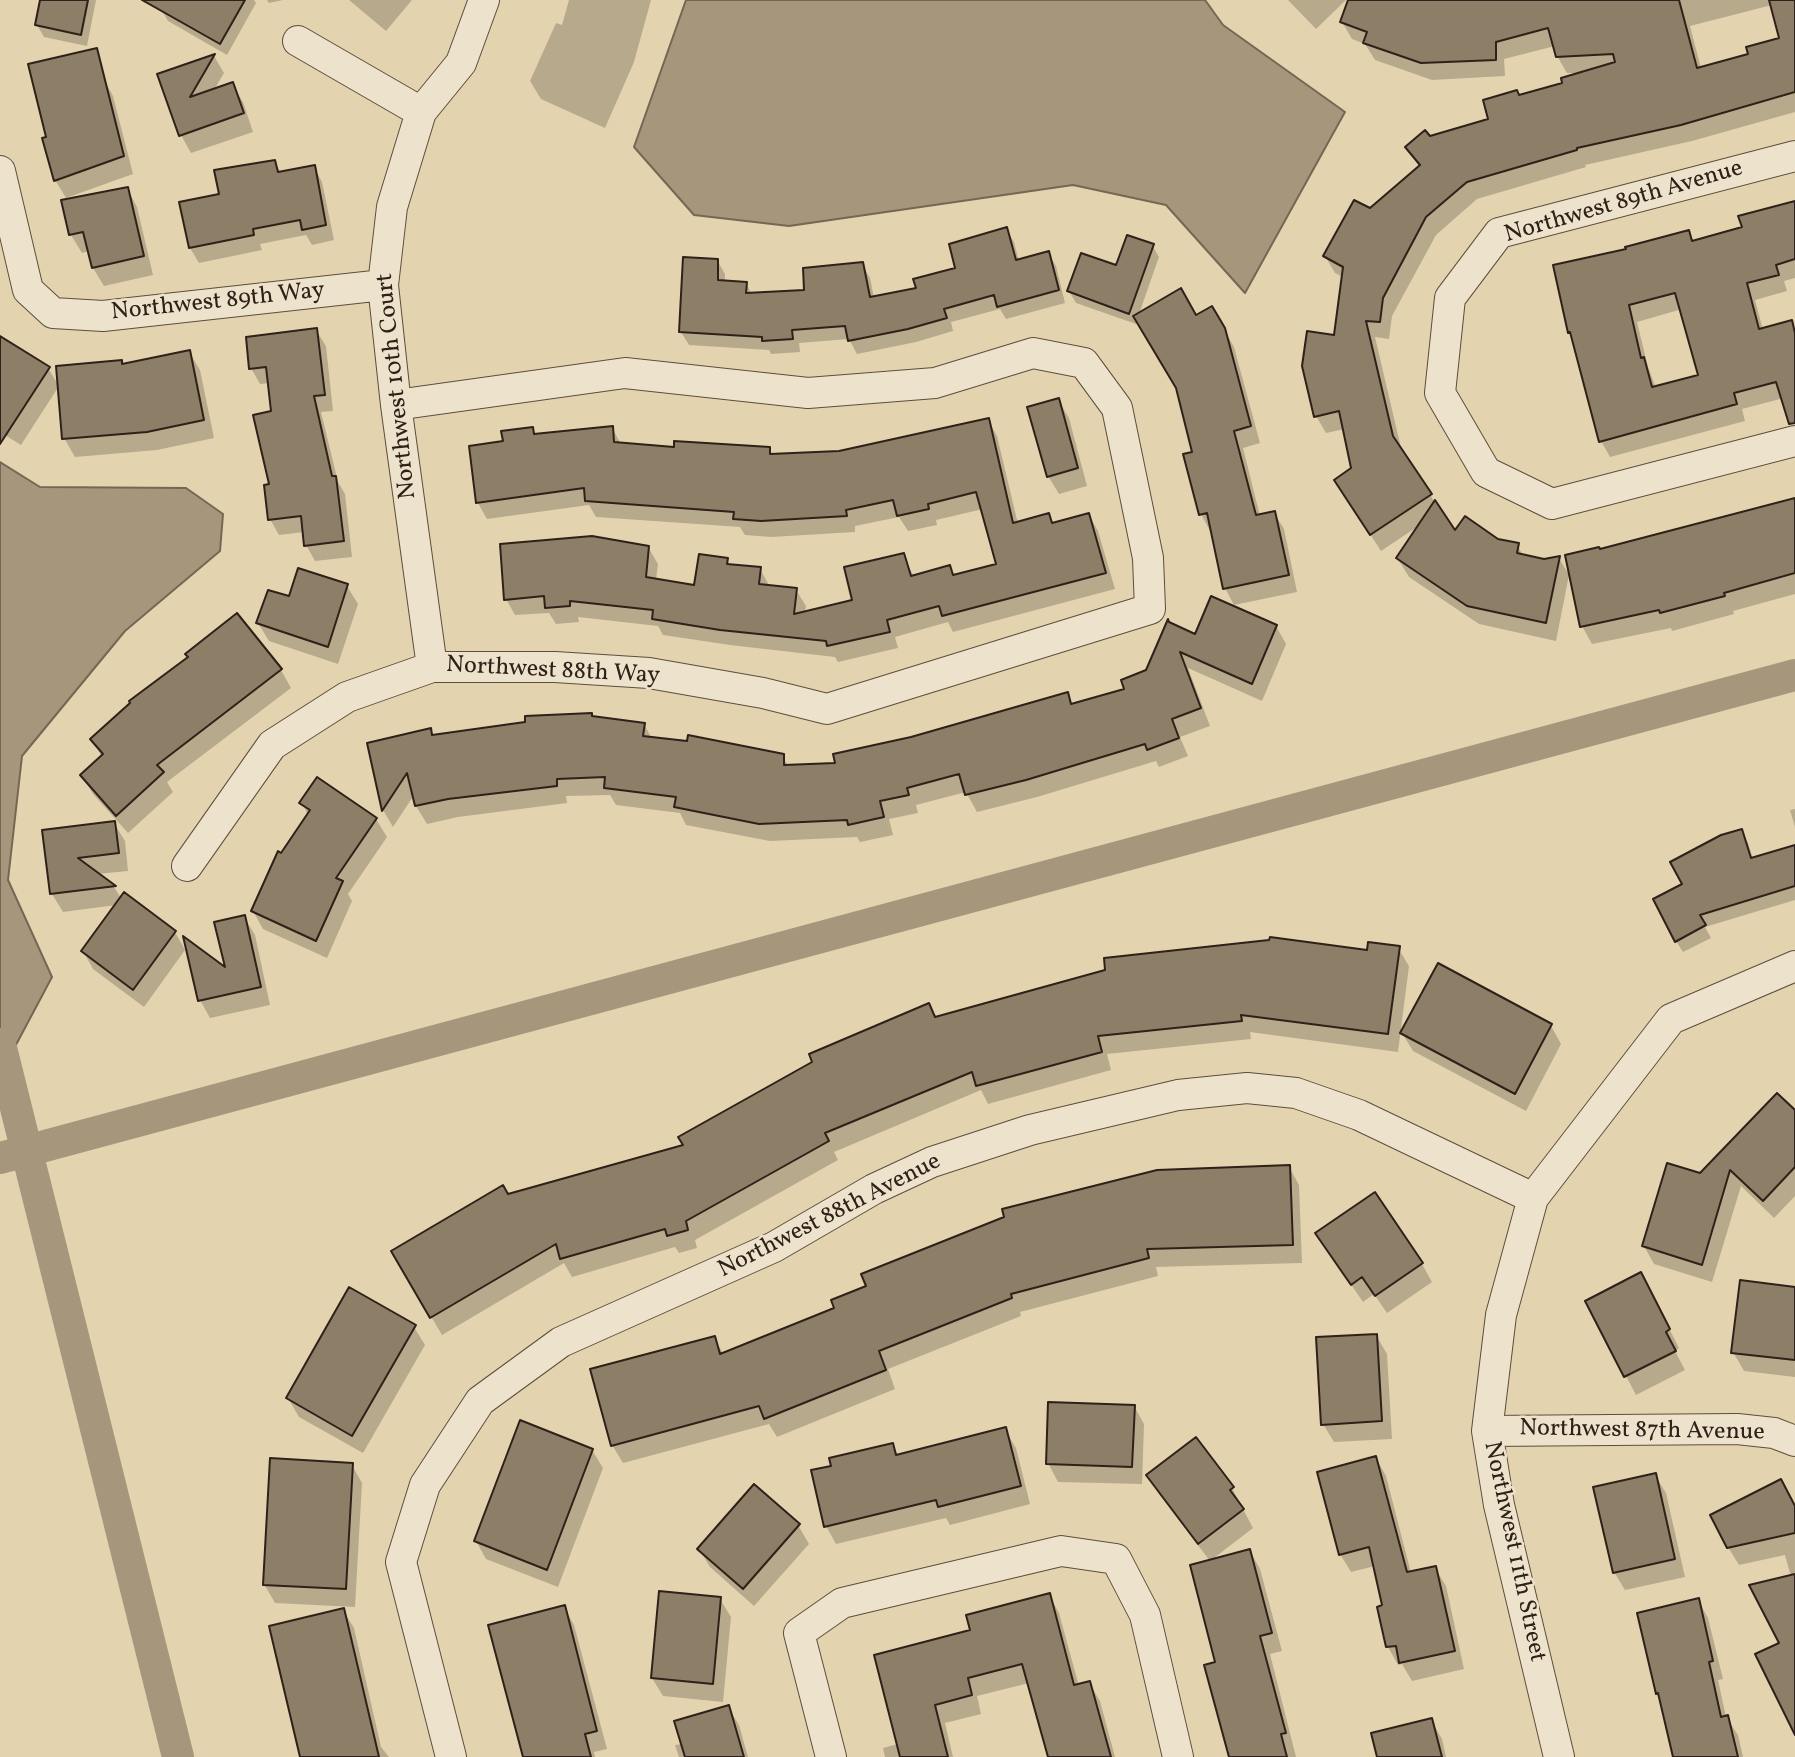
<!DOCTYPE html>
<style>
body{margin:0}
canvas{display:block;background:#e4d3af}
</style>
<canvas width="1795" height="1757"></canvas>
<script>
const g = document.querySelector('canvas').getContext('2d');
g.lineJoin = 'round';
function fillPath(path, color) {
  g.fillStyle = color;
  g.fill(path, 'evenodd');
}
function toPath(rows) {
  const path = new Path2D();
  for (const r of rows) {
    path.moveTo(r[0], r[1]);
    for (let i = 2; i < r.length; i += 2) path.lineTo(r[i], r[i + 1]);
  }
  return path;
}
function stroke(path, color, width, dash) {
  g.strokeStyle = color;
  g.lineWidth = width;
  g.lineCap = dash ? 'butt' : 'round';
  g.setLineDash(dash || []);
  g.stroke(path);
}
function drawText(font, color, halo, rows, align = 'center') {
  g.font = font + ' Vollkorn,serif';
  g.lineWidth = 5;
  g.setLineDash([]);
  g.textBaseline = 'middle';
  g.strokeStyle = halo;
  g.fillStyle = color;
  for (const [text, x, y, turn = 0] of rows) {
    g.save();
    g.translate(x, y);
    g.rotate((+turn || 0) * Math.PI / 180);
    g.textAlign = isNaN(turn) ? turn : align;
    if (halo) g.strokeText(text, 0, 0);
    g.fillText(text, 0, 0);
    g.restore();
  }
}
const water = toPath([
 [686,0,1205,0,1223,25,1345,112,1245,293,1166,205,1073,185,789,226,694,215,634,147,686,0],
 [0,462,40,487,186,488,223,514,220,551,125,631,22,756,8,880,52,977,0,1075,0,462]
]);
fillPath(water, '#a6967c');
stroke(water, '#766754', 2);
fillPath(toPath([
 [42,0,96,0,87,46,44,37,37,25],
 [166,0,254,0,256,3,227,55,168,21,161,9],
 [267,0,283,0,269,3],
 [349,0,412,0,386,31],
 [569,0,651,0,634,62,605,128,541,99,530,81,556,23,562,25],
 [1288,0,1346,0,1316,29],
 [1350,0,1795,0,1795,112,1692,141,1585,165,1586,167,1477,199,1436,235,1392,316,1389,339,1375,337,1402,452,1455,533,1517,545,1524,557,1544,561,1559,558,1569,575,1556,641,1479,624,1409,577,1398,559,1420,525,1381,551,1346,497,1353,469,1345,429,1326,433,1316,416,1336,337,1343,277,1335,273,1325,256,1371,211,1420,168,1407,147,1429,138,1490,121,1519,97,1564,84,1579,73,1567,73,1557,56,1555,46,1504,59,1505,76,1432,80,1375,60,1365,44,1352,39,1342,22],
 [1772,5,1782,39,1750,55,1701,68,1690,26],
 [214,56,224,73,214,90,232,84,243,102,253,132,191,153,181,135,160,75],
 [103,78,113,96,133,174,66,198,55,180,48,138],
 [274,162,281,173,314,167,322,182,334,240,312,245,306,235,260,244,262,250,199,263,190,248,181,204,221,196],
 [127,188,137,207,153,275,104,286,93,268,89,251,82,253,71,235,63,201],
 [1795,203,1795,278,1784,281,1787,291,1755,300,1763,330,1791,322,1795,330,1795,408,1784,398,1742,409,1745,421,1610,457,1601,441,1574,340,1570,332,1555,266,1628,250,1688,232,1694,242,1744,228],
 [1682,309,1700,376,1656,388,1648,367,1637,322],
 [1006,229,1014,242,1019,261,1048,253,1056,266,1065,303,1006,319,1000,309,951,322,953,331,916,342,857,354,849,339,799,343,800,352,771,354,769,350,689,345,681,332,717,260,725,274,725,282,746,283,752,295,806,291,862,264,870,278,874,298,918,290,957,269],
 [1152,245,1159,257,1139,314,1196,317,1212,308,1234,347,1260,443,1243,448,1260,516,1274,513,1284,529,1297,592,1234,605,1225,588,1213,531,1210,531,1201,514,1194,453,1177,388,1138,320,1136,324,1076,303,1069,291,1117,267],
 [316,330,326,346,333,411,321,412,338,482,345,494,352,557,315,561,306,545,304,532,279,535,270,519,273,412,270,383,260,384,251,368],
 [0,338,48,368,59,386,21,445,0,432],
 [189,352,200,370,214,438,157,450,75,457,64,438,121,362,123,365],
 [1058,400,1069,418,1087,486,1059,494,1048,476],
 [988,420,997,436,1018,524,1049,515,1054,525,1089,515,1098,531,1115,589,953,632,948,622,895,637,898,648,838,662,835,657,730,645,663,635,658,626,578,617,579,622,556,624,549,613,515,615,506,599,648,547,658,564,656,580,696,587,727,560,731,566,760,569,769,585,796,590,806,606,805,613,854,602,903,555,914,577,949,567,955,577,998,565,983,509,936,520,937,525,908,531,899,517,855,526,855,532,771,537,745,535,740,527,596,517,589,505,487,519,478,503,505,443,532,429,536,436,612,428,621,444,676,448,769,449,773,456,839,453],
 [1795,498,1795,594,1733,611,1734,614,1672,631,1671,628,1592,644,1582,626,1600,551],
 [347,586,358,604,338,664,269,641,258,623,290,598],
 [1276,626,1286,644,1262,701,1188,668,1210,726,1180,737,1188,756,1159,767,1156,761,1037,797,977,812,966,792,916,805,918,813,889,819,893,835,860,842,857,837,770,841,686,825,680,813,616,805,610,795,566,796,567,803,458,817,427,824,416,806,414,795,393,827,383,810,369,744,430,730,434,736,592,718,644,724,652,739,782,756,789,767,837,764,911,738,1067,694,1074,705,1126,690,1147,672,1196,636],
 [281,670,291,688,167,782,173,792,128,833,93,794,82,776,102,757,92,739],
 [302,803,376,819,387,837,348,894,352,901,327,958,263,929,253,911,282,855,308,815],
 [1795,809,1795,827,1790,810],
 [114,823,125,841,128,871,97,874,114,887,121,898,175,932,185,950,144,1007,93,969,83,951,116,905,63,912,52,894,44,831],
 [1741,831,1748,843,1753,859,1795,847,1795,900,1705,927,1711,938,1683,952,1676,941,1684,884],
 [244,917,255,935,270,1005,210,1018,200,1000,228,971],
 [1398,948,1409,966,1398,1052,1250,1032,1251,1039,1107,1054,1111,1070,988,1104,981,1090,834,1152,838,1160,695,1240,697,1248,679,1253,675,1247,572,1277,564,1263,442,1335,393,1252,507,1196,685,1146,929,1005,936,1018],
 [1551,1026,1561,1044,1526,1111,1413,1051,1402,1033],
 [1795,1113,1795,1196,1774,1218,1741,1186,1712,1282,1654,1264,1644,1246,1700,1175],
 [1289,1167,1299,1185,1302,1263,1156,1267,1158,1276,1020,1312,1021,1316,888,1369,895,1389,777,1437,769,1424,623,1463,612,1445,714,1338,724,1355],
 [1328,1251,1422,1264,1432,1282,1387,1313,1374,1294,1363,1302],
 [1795,1288,1795,1377,1744,1371,1733,1352],
 [1651,1293,1679,1348,1675,1351,1685,1370,1636,1395,1587,1302],
 [414,1327,425,1345,363,1453,299,1417,288,1398],
 [1376,1335,1387,1354,1392,1439,1334,1442,1323,1424],
 [1134,1406,1144,1424,1142,1484,1058,1482,1048,1463],
 [1005,1430,1016,1448,1030,1504,950,1525,946,1518,836,1544,826,1526,833,1467,893,1445,899,1457],
 [592,1450,603,1468,558,1587,486,1559,476,1541],
 [1376,1458,1386,1476,1411,1573,1435,1568,1446,1586,1464,1669,1412,1681,1402,1664,1398,1665,1388,1647,1384,1607,1375,1566,1351,1572,1340,1554],
 [352,1465,362,1483,355,1607,275,1603,264,1584],
 [1655,1475,1666,1493,1685,1577,1625,1590,1614,1572],
 [1148,1476,1232,1488,1253,1528,1210,1561,1159,1494],
 [1795,1508,1795,1731,1781,1644,1791,1577,1785,1555,1739,1565,1728,1547],
 [798,1525,809,1544,754,1606,710,1567,699,1549],
 [1250,1551,1260,1569,1282,1651,1270,1654,1296,1757,1229,1757,1218,1663],
 [1049,1595,1059,1613,1079,1686,1089,1683,1100,1701,1115,1757,1050,1757,1029,1683,977,1696,981,1714,945,1723,953,1757,885,1757,883,1748,898,1744,972,1631],
 [720,1599,731,1617,723,1702,663,1696,652,1678],
 [1698,1600,1708,1618,1723,1679,1718,1680,1726,1717,1738,1735,1743,1757,1674,1757],
 [564,1607,574,1625,607,1749,594,1752,595,1757,525,1757],
 [343,1610,354,1628,381,1747,389,1757,303,1757],
 [728,1707,739,1725,748,1757,679,1757,675,1745,682,1744],
 [1431,1720,1442,1739,1446,1757,1379,1757]
]), '#0003');
stroke(toPath([
 [0,1044,178,1757],
 [0,1158,1795,675]
]), '#a6967c', 32);
const building = toPath([
 [40,0,88,0,81,35,35,25,40,0],
 [142,0,245,0,220,44,142,0],
 [1348,0,1679,0,1697,68,1748,54,1746,47,1779,38,1769,0,1795,0,1795,92,1681,125,1577,148,1577,150,1467,182,1426,217,1383,298,1380,322,1366,321,1393,436,1432,494,1370,535,1334,480,1351,468,1339,411,1314,417,1302,366,1307,331,1334,335,1343,267,1323,256,1354,200,1370,208,1420,165,1405,147,1425,130,1430,136,1488,119,1483,100,1517,90,1519,95,1562,83,1561,78,1615,62,1613,54,1556,57,1548,28,1496,42,1496,60,1421,63,1363,43,1367,32,1340,22,1348,0],
 [97,48,124,156,54,181,42,138,46,137,28,64,97,48],
 [215,54,190,97,233,82,244,113,179,136,157,74,215,54],
 [275,160,278,172,315,165,326,225,302,230,300,220,253,229,254,235,189,248,179,202,219,194,214,170,275,160],
 [128,187,144,256,92,268,83,232,69,235,61,200,128,187],
 [1795,201,1795,259,1776,265,1779,275,1747,283,1759,329,1792,320,1795,333,1795,423,1789,424,1776,382,1734,393,1737,404,1599,442,1570,332,1568,333,1553,265,1626,249,1625,247,1689,230,1692,241,1742,227,1738,216,1795,201],
 [1675,293,1698,375,1652,387,1644,357,1641,358,1629,305,1675,293],
 [1007,227,1016,260,1049,251,1059,290,997,307,994,295,944,309,947,318,908,329,848,341,845,326,792,330,793,339,762,341,762,337,679,332,683,257,718,259,718,280,747,282,746,293,804,290,803,268,863,262,870,297,916,288,913,279,955,268,949,244,1007,227],
 [1127,235,1154,244,1129,314,1067,291,1081,253,1116,265,1127,235],
 [1181,288,1196,315,1212,306,1225,328,1251,426,1234,431,1256,515,1275,511,1289,575,1223,589,1207,513,1199,515,1183,454,1192,452,1176,388,1133,316,1181,288],
 [317,328,325,395,314,396,332,476,336,476,344,541,304,546,301,516,268,520,264,485,269,484,253,415,271,411,266,367,249,369,246,337,317,328],
 [0,336,50,367,0,444,0,336],
 [190,350,204,420,147,432,62,439,56,366,122,360,122,364,190,350],
 [1059,398,1078,468,1047,477,1027,407,1059,398],
 [989,418,1013,523,1049,513,1052,523,1089,513,1106,573,942,616,939,606,887,620,890,632,827,646,826,641,720,630,652,619,653,610,570,601,570,606,545,608,544,596,504,600,500,544,592,536,649,546,646,577,694,585,699,554,728,558,727,564,761,567,759,584,797,588,794,614,852,600,844,567,904,553,911,576,950,565,953,575,996,564,976,492,928,504,929,509,897,516,893,500,846,510,847,516,761,521,733,519,734,512,585,501,584,488,476,503,469,446,503,441,501,431,533,427,534,434,613,426,614,442,674,447,674,441,770,447,770,454,839,451,989,418],
 [1795,498,1795,573,1724,593,1725,596,1660,613,1659,610,1580,627,1565,555,1599,547,1600,549,1795,498],
 [1435,500,1455,530,1465,516,1498,539,1519,543,1517,553,1544,559,1560,556,1546,623,1467,606,1396,558,1435,500],
 [298,568,348,584,328,647,256,623,268,590,289,596,298,568],
 [1211,596,1277,625,1252,684,1180,652,1201,708,1172,719,1179,738,1147,750,1145,744,1026,780,965,795,959,774,907,788,909,795,880,801,884,817,848,825,847,820,759,824,674,807,676,797,604,788,605,777,557,779,557,786,448,799,415,806,407,773,382,811,367,743,431,728,432,735,525,722,525,716,592,713,592,716,645,723,643,736,687,741,688,735,784,754,784,765,835,763,833,754,911,737,1068,692,1071,704,1124,689,1121,680,1146,670,1168,619,1169,622,1195,634,1211,596],
 [237,613,282,669,157,765,164,772,116,816,80,775,103,754,90,739,130,703,129,701,188,657,185,654,237,613],
 [317,777,377,818,336,878,343,881,316,941,251,911,278,851,281,853,310,810,299,803,317,777],
 [115,821,119,853,78,858,116,886,50,894,42,830,115,821],
 [1742,829,1751,858,1795,845,1795,886,1700,915,1706,925,1675,942,1653,899,1682,884,1670,862,1721,835,1742,829],
 [124,892,176,931,133,990,81,951,124,892],
 [245,915,261,987,198,1001,183,936,225,967,214,922,245,915],
 [1270,937,1367,950,1368,942,1400,946,1388,1034,1241,1015,1242,1021,1098,1036,1102,1052,976,1086,972,1072,825,1133,829,1141,686,1221,688,1230,667,1236,665,1229,560,1259,556,1244,430,1318,391,1251,503,1185,508,1194,683,1145,678,1137,812,1062,809,1054,929,1003,935,1017,1105,970,1104,958,1269,940,1270,937],
 [1438,963,1552,1024,1515,1094,1400,1033,1438,963],
 [1777,1093,1795,1110,1795,1167,1763,1201,1730,1170,1702,1265,1642,1246,1667,1163,1700,1173,1777,1093],
 [1290,1165,1293,1245,1147,1249,1149,1258,1011,1294,1012,1298,879,1351,886,1370,764,1419,759,1406,611,1446,590,1369,715,1336,720,1354,834,1308,831,1300,866,1286,861,1274,1004,1217,1002,1209,1157,1170,1290,1165],
 [1375,1192,1423,1263,1375,1296,1362,1277,1351,1285,1315,1233,1375,1192],
 [1641,1272,1670,1329,1666,1332,1676,1351,1624,1377,1585,1301,1641,1272],
 [1740,1280,1795,1287,1795,1360,1731,1353,1740,1280],
 [349,1287,416,1325,352,1436,286,1398,349,1287],
 [1377,1334,1382,1421,1321,1425,1316,1337,1377,1334],
 [1048,1402,1135,1405,1132,1467,1046,1464,1048,1402],
 [520,1420,593,1449,547,1570,474,1541,520,1420],
 [1006,1427,1021,1486,938,1507,936,1500,824,1527,811,1470,831,1466,829,1458,893,1443,896,1455,1006,1427],
 [1196,1437,1234,1487,1230,1490,1244,1509,1198,1544,1146,1475,1196,1437],
 [1376,1456,1407,1572,1436,1566,1455,1651,1399,1663,1396,1646,1386,1647,1377,1607,1382,1605,1369,1547,1339,1555,1317,1472,1376,1456],
 [270,1458,353,1463,346,1589,263,1585,270,1458],
 [1656,1473,1675,1559,1613,1573,1593,1487,1656,1473],
 [1781,1479,1795,1506,1795,1533,1727,1548,1710,1515,1781,1479],
 [754,1484,800,1524,743,1589,697,1549,754,1484],
 [1250,1549,1272,1633,1260,1636,1286,1733,1281,1734,1287,1757,1229,1757,1204,1665,1215,1662,1190,1565,1250,1549],
 [1795,1574,1795,1735,1755,1654,1779,1643,1749,1585,1795,1574],
 [659,1591,721,1597,713,1684,651,1678,659,1591],
 [1050,1593,1074,1685,1090,1681,1111,1757,1048,1757,1022,1664,968,1678,972,1695,935,1705,948,1757,900,1757,874,1655,970,1630,966,1615,1050,1593],
 [1699,1598,1713,1661,1709,1662,1721,1717,1728,1715,1738,1757,1673,1757,1658,1693,1656,1694,1637,1613,1699,1598],
 [565,1605,597,1731,585,1734,591,1757,523,1757,488,1625,565,1605],
 [344,1608,379,1757,300,1757,269,1626,344,1608],
 [729,1705,744,1757,685,1757,674,1721,729,1705],
 [1432,1718,1442,1757,1377,1757,1371,1733,1432,1718]
]);
fillPath(building, '#8d7e67');
stroke(building, '#2f2119', 2);
const minor = toPath([
 [298,41,421,112],
 [1795,156,1499,233,1450,298,1440,393,1486,472,1552,504,1795,441],
 [0,171,28,290,53,313,103,316,383,285],
 [432,667,396,405,383,285,392,207,421,112,461,63,484,0],
 [187,866,272,745,347,697,432,667,555,667,649,673,763,693,827,709,1150,609,1148,558,1117,408,1084,363,1033,353,935,383,808,393,625,373,396,405],
 [1487,1431,1737,1429,1774,1433,1795,1441],
 [451,1757,401,1562,425,1485,480,1401,561,1342,774,1247,874,1189,932,1162,1030,1130,1178,1095,1247,1088,1296,1093,1359,1115,1533,1198],
 [831,1757,799,1633,842,1603,1061,1551,1116,1559,1145,1615,1178,1757],
 [1559,1757,1499,1505,1487,1431,1501,1315,1533,1198,1671,1019,1795,966]
]);
stroke(minor, '#5c4e3e', 32);
stroke(minor, '#ede2cb', 30);
drawText('24px', '#2f2119', '#ede2cb', [
 ["Northwest 89th Avenue",1624,203,-16],
 ["Northwest 89th Way",218,303,-6],
 ["Northwest 10th Court",398,386,-96],
 ["Northwest 88th Way",553,672,3],
 ["Northwest 88th Avenue",830,1217,-27],
 ["Northwest 87th Avenue",1642,1432,1],
 ["Northwest 11th Street",1513,1552,78]
]);
</script>
